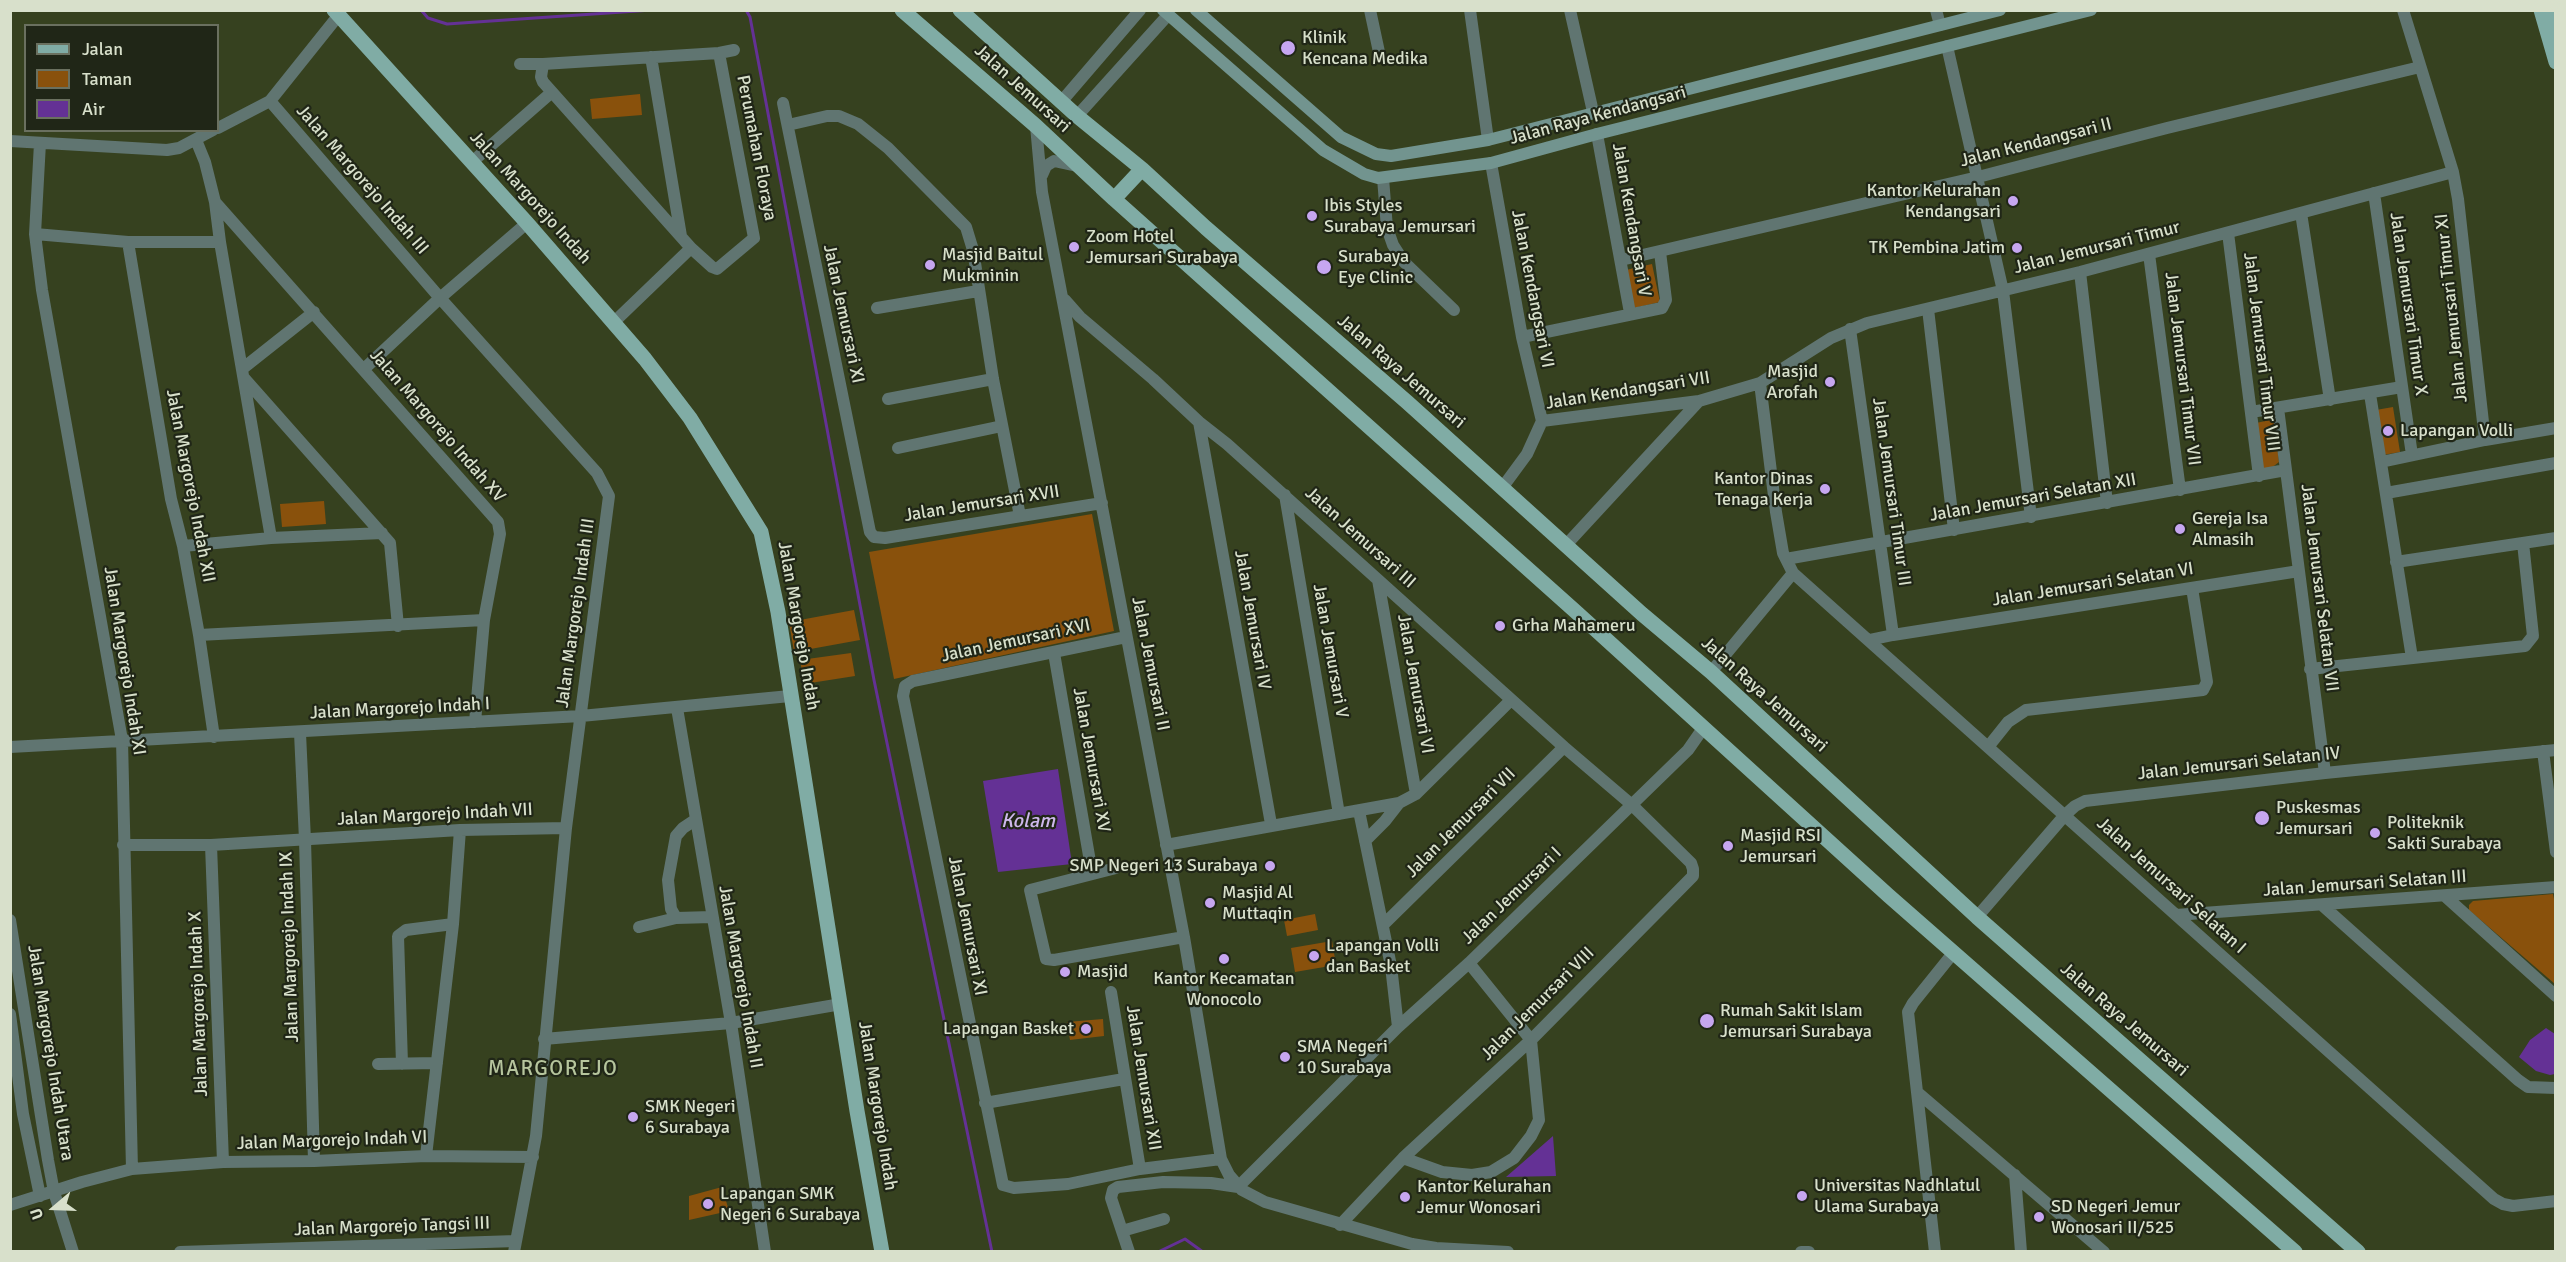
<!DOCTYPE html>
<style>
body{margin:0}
#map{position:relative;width:2566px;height:1262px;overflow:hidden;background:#36411f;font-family:Signika,sans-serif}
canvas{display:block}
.frame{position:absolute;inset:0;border:12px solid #d8e0cb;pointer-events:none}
.legend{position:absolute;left:24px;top:24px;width:195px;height:108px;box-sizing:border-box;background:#202617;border:2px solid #6a705f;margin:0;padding:8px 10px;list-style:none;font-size:18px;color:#d8e0cb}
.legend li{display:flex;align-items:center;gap:12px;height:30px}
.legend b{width:30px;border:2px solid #6a705f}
.north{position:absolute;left:24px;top:1178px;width:60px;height:60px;-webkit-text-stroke:4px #202617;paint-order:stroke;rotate:251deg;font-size:16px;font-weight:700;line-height:24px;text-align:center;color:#d8e0cb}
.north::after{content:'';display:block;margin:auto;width:21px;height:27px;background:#d8e0cb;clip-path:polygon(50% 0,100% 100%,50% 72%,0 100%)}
</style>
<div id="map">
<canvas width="2566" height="1262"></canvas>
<div class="frame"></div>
<ul class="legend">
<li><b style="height:8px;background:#80aca5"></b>Jalan</li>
<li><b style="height:16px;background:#89510c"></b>Taman</li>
<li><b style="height:16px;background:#643195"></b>Air</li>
</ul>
<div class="north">U</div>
</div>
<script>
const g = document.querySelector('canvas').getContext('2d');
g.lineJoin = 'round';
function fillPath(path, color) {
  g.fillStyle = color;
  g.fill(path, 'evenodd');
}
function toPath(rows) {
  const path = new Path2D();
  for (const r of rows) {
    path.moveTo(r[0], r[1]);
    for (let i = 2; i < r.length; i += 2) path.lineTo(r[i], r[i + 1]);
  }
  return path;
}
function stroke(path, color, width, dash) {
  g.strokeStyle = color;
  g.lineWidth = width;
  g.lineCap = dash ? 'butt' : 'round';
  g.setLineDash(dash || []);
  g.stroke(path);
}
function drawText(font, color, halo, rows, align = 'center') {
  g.font = font + ' Signika,sans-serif';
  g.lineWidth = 4.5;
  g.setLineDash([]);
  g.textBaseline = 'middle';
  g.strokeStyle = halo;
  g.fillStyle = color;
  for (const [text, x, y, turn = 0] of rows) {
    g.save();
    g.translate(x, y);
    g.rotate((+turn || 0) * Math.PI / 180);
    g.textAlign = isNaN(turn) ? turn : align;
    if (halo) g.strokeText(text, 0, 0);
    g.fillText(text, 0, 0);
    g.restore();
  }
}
fillPath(toPath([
 [640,94,642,115,592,119,590,99],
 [1652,264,1660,302,1634,308,1626,270],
 [2393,407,2400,452,2383,455,2376,410],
 [2270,420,2274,421,2279,462,2270,469,2263,470,2256,423],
 [324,501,326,524,282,527,280,504],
 [1092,514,1114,631,894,679,869,552],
 [854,610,860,640,794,652,789,622],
 [851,653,855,676,804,684,800,660],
 [2553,894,2556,910,2555,984,2469,910,2469,905,2473,901],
 [1315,914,1318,930,1287,936,1284,920],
 [1332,941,1336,965,1295,972,1291,948],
 [1103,1019,1104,1036,1070,1040,1067,1022],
 [722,1187,729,1211,689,1220,689,1196]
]), '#89510c');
fillPath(toPath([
 [1058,769,1072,864,998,872,983,781],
 [2546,1028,2555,1034,2555,1074,2550,1075,2536,1071,2519,1057,2530,1040],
 [1553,1136,1556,1176,1506,1177]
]), '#643195');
stroke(toPath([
 [421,10,428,18,447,24,652,10],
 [746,10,750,17,874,680,992,1252],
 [1158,1252,1185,1239,1203,1252]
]), '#643195', 3);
stroke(toPath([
 [1370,10,1379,52],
 [1470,10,1488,140],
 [1570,10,1593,112],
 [1936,10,1940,25],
 [2403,10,2453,172,2458,199,2485,440],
 [1947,46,2003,291,2031,517],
 [651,57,681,236],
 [520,64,543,64,719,53,734,50],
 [543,64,541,77,543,82,691,248,712,267,717,269,754,238,719,53],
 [270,101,440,298,597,473,609,496,566,828,536,1136,514,1252],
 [783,103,870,532,874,537,885,538,1102,503],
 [788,125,827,116,839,116,858,124,888,148,966,227,973,250,993,379,1020,516],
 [1036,126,1042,192,1184,937,1221,1159,1229,1175,1242,1190,1265,1202,1412,1244,1436,1248,1508,1252],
 [218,128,270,101,338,16],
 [1597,134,1630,313],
 [196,140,205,162,215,202,220,242,271,538],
 [10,141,167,150,179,148,213,130],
 [40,143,35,234,42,290,122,740,132,1169],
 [472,162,552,92],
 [1491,163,1522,337,1542,421],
 [1042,175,1046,166,1054,161,1077,166],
 [1383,178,1387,228,1393,245,1404,262,1454,310],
 [2374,193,2412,455],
 [215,202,498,522,500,534,484,620,475,722],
 [2301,213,2330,400],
 [2228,233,2259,476],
 [35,234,128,242,220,242],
 [128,242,171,499,183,546,199,635,214,737],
 [2149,254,2180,490],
 [1621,260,1978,177,2167,128,2420,67],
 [2080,272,2107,503],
 [1065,300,1080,317,1153,379,1199,422,1227,444,1564,747,1632,805,1691,863,1693,869,1693,876,1531,1040,1403,1158,1340,1225],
 [877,308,978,291],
 [1928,309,1954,530],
 [613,323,691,248],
 [1850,329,1893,635,1869,640],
 [1522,337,1662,308,1666,300,1660,252],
 [242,369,314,312],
 [364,369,440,298,527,223],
 [244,378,390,543,398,626],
 [1760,383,1776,512,1783,553,1793,573,2494,1199,2503,1204,2513,1206,2556,1201],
 [2370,394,2412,658],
 [888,399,993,379],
 [2278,408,2325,773],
 [2251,412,2402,387],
 [1199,422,1271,824],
 [898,448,1002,426],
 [2381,462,2485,440,2556,428],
 [1502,488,1527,454,1542,421,1699,401,1760,383,1831,338,1867,323,2080,272,2453,172],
 [2386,493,2556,463],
 [1285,495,1339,814],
 [1566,545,1699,401],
 [183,546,271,538,382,533],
 [1786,559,2286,470],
 [2396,562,2556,538],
 [1378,580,1416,794],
 [199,635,484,620],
 [1893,635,2299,571],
 [1126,637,913,681,905,686,903,696,1003,1185,1014,1188,1068,1184,1140,1169,1221,1159],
 [1054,653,1092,873],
 [2310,669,2525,646,2533,636,2523,543],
 [1711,672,1793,573],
 [677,708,731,1023,765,1252],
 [300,733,305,840,314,1161],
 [10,747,581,716,790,696],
 [1988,747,2008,722,2026,710,2203,690,2207,682,2192,588],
 [2543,751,2556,852],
 [1359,811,1391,966,1398,1027],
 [695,820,683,828,676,836,668,880,671,909,676,918,712,917],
 [1365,841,1385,821,1399,803],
 [123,845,211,845,460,830,566,828],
 [211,845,223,1162],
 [1166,845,1399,803,1416,794,1511,700],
 [1116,868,1030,890,1046,959,1054,960,1184,937],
 [2446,897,2556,996],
 [2322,905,2518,1080,2528,1087,2556,1088],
 [2176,915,2556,887],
 [1977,917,2065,815,2075,806,2085,801,2325,773,2556,750],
 [10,920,48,1160,54,1192,73,1252],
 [1383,925,1564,747],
 [639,927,676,918],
 [1111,992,1140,1169],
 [10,1014,23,1114,40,1196],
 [544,1039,731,1023,841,1004],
 [378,1064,437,1063],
 [402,1064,398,936,406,930,453,924],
 [1917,1092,2104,1252],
 [985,1103,1124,1079],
 [426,1156,453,924,460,830],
 [1403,1158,1442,1172,1472,1175,1491,1172,1514,1158,1531,1136,1539,1120,1531,1040,1469,963],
 [2015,1175,2021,1252],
 [10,1205,82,1182,132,1169,223,1162,314,1161,426,1156,533,1157],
 [1122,1231,1164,1219],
 [180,1252,516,1241],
 [1129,1252,1111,1198,1113,1190,1118,1187,1163,1182,1211,1183,1238,1187,1398,1027,1469,963,1688,750,1704,727],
 [1801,1252,1809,1252],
 [1935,1252,1908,1012,1913,1003,1954,952]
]), '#607571', 12);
stroke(toPath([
 [1061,102,1140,10],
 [1077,116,1168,15]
]), '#607571', 12);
stroke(toPath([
 [1163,10,1323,150,1364,174,1378,178,1491,163,1597,134,2091,10],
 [1196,10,1341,137,1376,154,1391,156,1488,140,2000,10]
]), '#72948f', 12);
stroke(toPath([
 [334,10,527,223,645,359,690,418,761,532,778,612,857,1111,882,1252],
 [902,10,1036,126,1114,199,1575,611,1889,896,2295,1252],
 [960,10,1077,116,1142,169,1206,228,1407,402,1642,614,1711,672,1977,917,2358,1252],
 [2541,10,2556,62],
 [2552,10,2556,22],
 [1114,199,1142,169]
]), '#80aca5', 15);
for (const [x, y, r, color] of [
 [1288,48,8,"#c6a6f0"],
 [2013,201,6,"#c6a6f0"],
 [1312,216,6,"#c6a6f0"],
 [1074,247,6,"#c6a6f0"],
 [2017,248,6,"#c6a6f0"],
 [930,265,6,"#c6a6f0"],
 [1324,267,8,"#c6a6f0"],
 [1830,382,6,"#c6a6f0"],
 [2388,431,6,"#c6a6f0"],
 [1825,489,6,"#c6a6f0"],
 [2180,529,6,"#c6a6f0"],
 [1500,626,6,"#c6a6f0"],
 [2262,818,8,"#c6a6f0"],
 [2375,833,6,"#c6a6f0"],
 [1728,846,6,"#c6a6f0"],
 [1270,866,6,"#c6a6f0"],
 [1210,903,6,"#c6a6f0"],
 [1314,956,6,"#c6a6f0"],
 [1224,959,6,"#c6a6f0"],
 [1065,972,6,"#c6a6f0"],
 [1707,1021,8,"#c6a6f0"],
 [1086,1029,6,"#c6a6f0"],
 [1285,1057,6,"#c6a6f0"],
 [633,1117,6,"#c6a6f0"],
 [1802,1196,6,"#c6a6f0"],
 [1405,1197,6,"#c6a6f0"],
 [708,1204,6,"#c6a6f0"],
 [2039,1217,6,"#c6a6f0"]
]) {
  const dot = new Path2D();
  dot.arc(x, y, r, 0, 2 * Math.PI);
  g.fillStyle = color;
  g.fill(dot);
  stroke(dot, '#202617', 2);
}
drawText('18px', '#d8e0cb', '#202617', [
 ["Klinik",1302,38],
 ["Kencana Medika",1302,59],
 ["Kantor Kelurahan",2001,191,"right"],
 ["Kendangsari",2001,212,"right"],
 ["Ibis Styles",1324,206],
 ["Surabaya Jemursari",1324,227],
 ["Zoom Hotel",1086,237],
 ["Jemursari Surabaya",1086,258],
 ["TK Pembina Jatim",2005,248,"right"],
 ["Masjid Baitul",942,255],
 ["Mukminin",942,276],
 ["Surabaya",1338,257],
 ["Eye Clinic",1338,278],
 ["Masjid",1818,372,"right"],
 ["Arofah",1818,393,"right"],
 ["Lapangan Volli",2400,431],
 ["Kantor Dinas",1813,479,"right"],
 ["Tenaga Kerja",1813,500,"right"],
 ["Gereja Isa",2192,519],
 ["Almasih",2192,540],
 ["Grha Mahameru",1512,626],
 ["Puskesmas",2276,808],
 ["Jemursari",2276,829],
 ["Politeknik",2387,823],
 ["Sakti Surabaya",2387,844],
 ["Masjid RSI",1740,836],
 ["Jemursari",1740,857],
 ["SMP Negeri 13 Surabaya",1258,866,"right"],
 ["Masjid Al",1222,893],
 ["Muttaqin",1222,914],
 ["Lapangan Volli",1326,946],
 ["dan Basket",1326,967],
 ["Masjid",1077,972],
 ["Kantor Kecamatan",1224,979,"center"],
 ["Wonocolo",1224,1000,"center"],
 ["Rumah Sakit Islam",1720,1011],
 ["Jemursari Surabaya",1720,1032],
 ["Lapangan Basket",1074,1029,"right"],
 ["SMA Negeri",1297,1047],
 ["10 Surabaya",1297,1068],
 ["SMK Negeri",645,1107],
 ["6 Surabaya",645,1128],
 ["Universitas Nadhlatul",1814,1186],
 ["Ulama Surabaya",1814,1207],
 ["Kantor Kelurahan",1417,1187],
 ["Jemur Wonosari",1417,1208],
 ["Lapangan SMK",720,1194],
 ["Negeri 6 Surabaya",720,1215],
 ["SD Negeri Jemur",2051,1207],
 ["Wonosari II/525",2051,1228]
], 'left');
drawText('18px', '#d8e0cb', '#202617', [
 ["Jalan Jemursari",1022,89,42],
 ["Jalan Raya Kendangsari",1598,116,-15],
 ["Jalan Kendangsari II",2036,143,-14],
 ["Perumahan Floraya",756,148,79],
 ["Jalan Margorejo Indah III",362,180,49],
 ["Jalan Margorejo Indah",530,198,48],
 ["Jalan Kendangsari V",1631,220,80],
 ["Jalan Jemursari Timur",2097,248,-14],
 ["Jalan Kendangsari VI",1532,289,79],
 ["Jalan Jemursari Timur X",2408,304,82],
 ["Jalan Jemursari Timur XI",2452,308,-96],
 ["Jalan Jemursari XI",843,314,78],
 ["Jalan Jemursari Timur VIII",2261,352,83],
 ["Jalan Jemursari Timur VII",2182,369,83],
 ["Jalan Raya Jemursari",1401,372,41],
 ["Jalan Kendangsari VII",1628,391,-9],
 ["Jalan Margorejo Indah XV",437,426,49],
 ["Jalan Margorejo Indah XII",190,486,79],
 ["Jalan Jemursari Timur III",1891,492,82],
 ["Jalan Jemursari Selatan XII",2033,498,-10],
 ["Jalan Jemursari XVII",982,504,-9],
 ["Jalan Jemursari III",1360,538,42],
 ["Jalan Jemursari Selatan VI",2093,585,-9],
 ["Jalan Jemursari Selatan VII",2319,588,83],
 ["Jalan Margorejo Indah III",576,613,-82],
 ["Jalan Jemursari IV",1252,620,80],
 ["Jalan Margorejo Indah",798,626,80],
 ["Jalan Jemursari XVI",1016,641,-12],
 ["Jalan Jemursari V",1330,651,80],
 ["Jalan Margorejo Indah XI",124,661,81],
 ["Jalan Jemursari II",1150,664,79],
 ["Jalan Jemursari VI",1415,684,80],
 ["Jalan Raya Jemursari",1764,695,42],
 ["Jalan Margorejo Indah I",400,709,-3],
 ["Jalan Jemursari XV",1091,760,80],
 ["Jalan Jemursari Selatan IV",2239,764,-6],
 ["Jalan Margorejo Indah VII",435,815,-3],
 ["Jalan Jemursari VII",1461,823,-45],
 ["Jalan Jemursari Selatan III",2365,884,-4],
 ["Jalan Jemursari Selatan I",2171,886,42],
 ["Jalan Jemursari I",1512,896,-44],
 ["Jalan Jemursari XI",967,926,79],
 ["Jalan Margorejo Indah IX",290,947,-92],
 ["Jalan Margorejo Indah II",740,977,80],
 ["Jalan Margorejo Indah X",199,1004,-92],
 ["Jalan Jemursari VIII",1538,1004,-45],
 ["Jalan Raya Jemursari",2124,1020,41],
 ["Jalan Margorejo Indah Utara",50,1053,81],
 ["Jalan Jemursari XII",1143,1078,81],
 ["Jalan Margorejo Indah",877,1106,81],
 ["Jalan Margorejo Indah VI",332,1141,-2],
 ["Jalan Margorejo Tangsi III",392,1227,-2]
]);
drawText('italic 20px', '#ceb8ec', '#202617', [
 ["Kolam",1028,822]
]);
g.letterSpacing = '1.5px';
drawText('21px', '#b6c59d', '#202617', [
 ["MARGOREJO",553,1069]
]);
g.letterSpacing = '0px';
</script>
